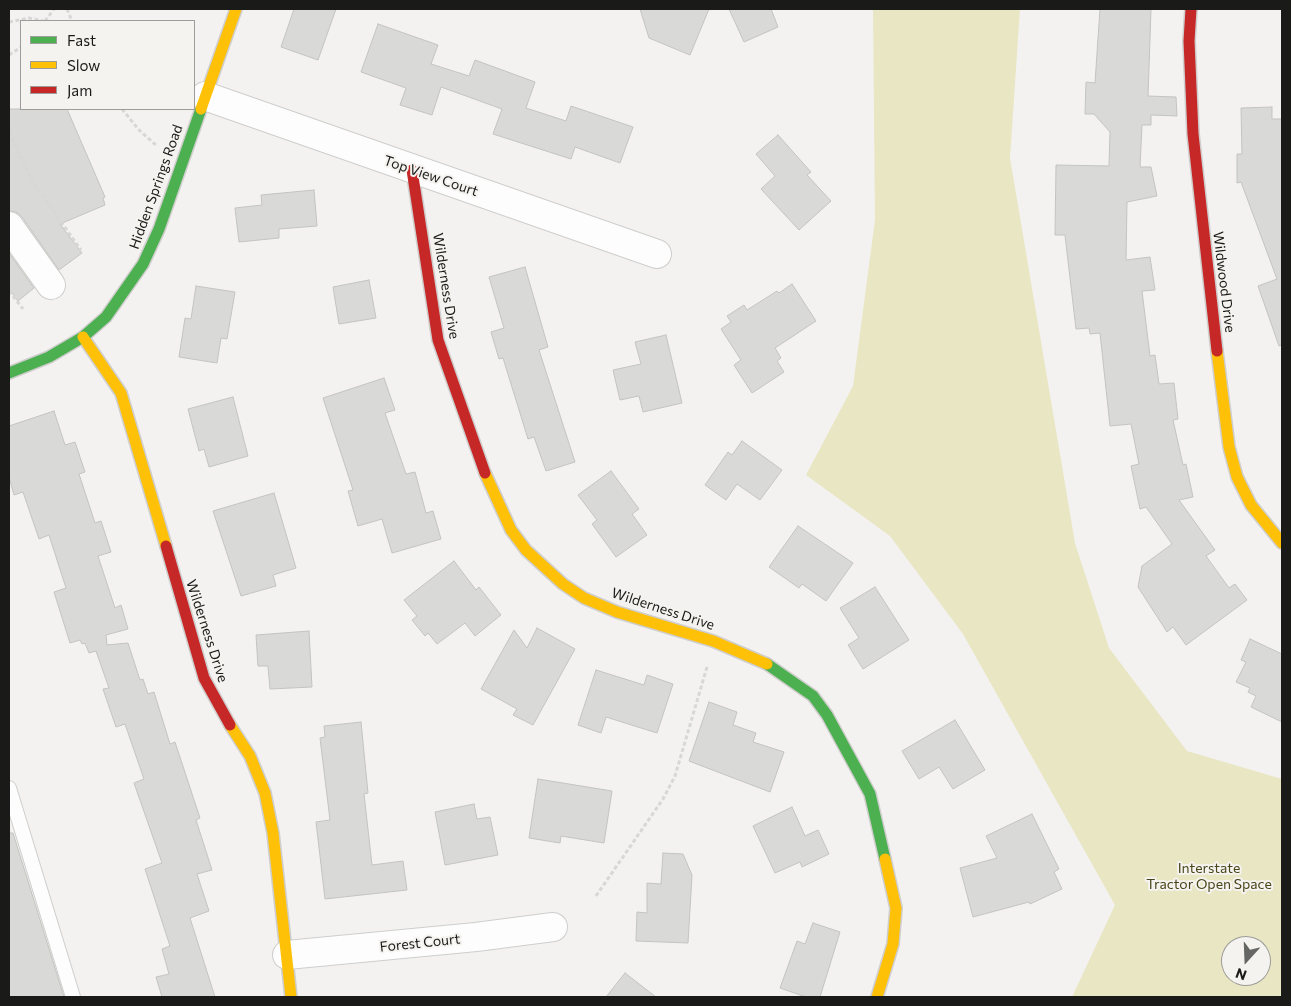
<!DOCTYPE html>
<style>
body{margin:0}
#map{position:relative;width:1291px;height:1006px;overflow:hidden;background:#f3f2f0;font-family:Commissioner,sans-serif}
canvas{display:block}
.frame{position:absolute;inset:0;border:10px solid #1a1a19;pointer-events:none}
.legend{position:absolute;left:20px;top:20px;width:175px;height:90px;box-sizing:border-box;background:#f4f3ef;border:1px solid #9d9c99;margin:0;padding:6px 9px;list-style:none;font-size:15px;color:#1a1a19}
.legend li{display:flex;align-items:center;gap:10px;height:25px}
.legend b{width:25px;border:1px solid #9d9c99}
.north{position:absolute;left:1221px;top:936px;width:50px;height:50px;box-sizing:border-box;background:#f4f3ef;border:1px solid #9d9c99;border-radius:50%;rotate:200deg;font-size:14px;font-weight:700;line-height:20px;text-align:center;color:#1a1a19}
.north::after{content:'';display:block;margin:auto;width:18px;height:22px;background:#666664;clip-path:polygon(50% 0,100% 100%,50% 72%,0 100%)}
</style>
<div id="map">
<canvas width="1291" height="1006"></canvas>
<div class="frame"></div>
<ul class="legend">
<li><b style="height:6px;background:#4caf50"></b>Fast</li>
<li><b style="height:6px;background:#ffc107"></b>Slow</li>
<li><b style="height:6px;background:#c62828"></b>Jam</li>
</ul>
<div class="north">N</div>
</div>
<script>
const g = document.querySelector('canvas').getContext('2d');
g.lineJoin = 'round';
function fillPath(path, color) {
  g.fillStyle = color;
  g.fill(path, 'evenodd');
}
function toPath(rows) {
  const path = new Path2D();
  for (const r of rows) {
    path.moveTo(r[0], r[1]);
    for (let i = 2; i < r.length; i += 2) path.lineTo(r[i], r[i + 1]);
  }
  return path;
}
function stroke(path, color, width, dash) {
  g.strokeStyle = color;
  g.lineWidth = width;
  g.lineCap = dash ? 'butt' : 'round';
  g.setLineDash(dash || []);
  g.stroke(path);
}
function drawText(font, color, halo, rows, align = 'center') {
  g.font = font + ' Commissioner,sans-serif';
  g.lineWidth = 4;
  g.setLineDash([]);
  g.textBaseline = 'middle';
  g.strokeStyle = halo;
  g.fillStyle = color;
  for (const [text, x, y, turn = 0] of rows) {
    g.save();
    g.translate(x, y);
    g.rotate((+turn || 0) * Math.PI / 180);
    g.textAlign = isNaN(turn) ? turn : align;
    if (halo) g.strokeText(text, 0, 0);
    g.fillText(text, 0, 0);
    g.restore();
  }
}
fillPath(toPath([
 [873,9,1020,9,1010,158,1075,543,1109,648,1187,751,1282,779,1282,997,1072,997,1115,905,963,634,890,536,806,475,853,386,875,220],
 [1231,946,1261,946,1261,976,1231,976]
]), '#e9e6c3');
const building = toPath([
 [294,9,336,9,318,60,281,47,294,9],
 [640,9,709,9,690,55,649,38,640,9],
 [729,9,771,9,778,27,744,42,729,9],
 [1100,9,1151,9,1148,96,1176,97,1177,116,1151,115,1151,125,1142,125,1140,167,1151,167,1157,196,1127,202,1126,260,1150,257,1155,290,1142,291,1150,356,1155,355,1159,384,1174,383,1178,419,1173,420,1183,465,1186,464,1193,497,1179,500,1215,550,1206,556,1229,588,1235,584,1247,600,1186,645,1173,627,1167,632,1138,587,1142,566,1172,544,1146,507,1140,509,1131,466,1139,464,1131,424,1110,426,1100,333,1090,334,1089,328,1076,329,1065,235,1055,235,1056,165,1109,166,1110,132,1094,114,1085,114,1086,82,1095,83,1100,9],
 [378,24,438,45,431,64,469,76,475,60,535,82,526,108,566,121,571,106,633,127,620,163,575,147,571,159,493,134,502,109,441,87,432,115,400,105,406,88,361,72,378,24],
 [1272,107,1272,119,1282,119,1282,345,1279,346,1258,286,1277,279,1241,182,1237,183,1237,154,1242,154,1241,108,1272,107],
 [9,109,67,109,105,197,103,198,105,205,60,224,82,253,59,270,22,217,16,212,9,211,9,109],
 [778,135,811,172,807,175,831,201,799,230,761,189,775,176,756,154,778,135],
 [314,190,317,226,279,229,279,238,239,242,235,208,262,205,261,195,314,190],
 [9,253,34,288,18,301,9,289,9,253],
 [525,267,548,347,539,350,575,462,546,471,534,437,528,439,503,358,499,359,491,332,504,328,489,277,525,267],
 [369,280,376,318,339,324,333,287,369,280],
 [792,284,816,321,775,348,781,358,777,361,784,372,752,393,734,365,741,360,721,329,731,322,727,316,744,305,747,310,777,291,779,293,792,284],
 [196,286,235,292,227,339,221,338,217,363,179,357,185,318,191,319,196,286],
 [666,335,682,403,643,412,639,396,620,400,613,370,641,364,635,342,666,335],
 [384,378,395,410,385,413,406,474,415,472,426,513,433,511,441,539,392,553,382,519,358,526,348,491,353,490,323,398,384,378],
 [233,397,248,456,209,467,204,449,199,451,188,409,233,397],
 [54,411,65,445,75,442,85,472,79,474,95,523,101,521,111,552,98,556,115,608,121,605,128,629,106,635,107,645,128,643,140,680,143,679,148,694,154,692,170,744,175,742,200,818,196,820,212,870,197,874,209,911,190,918,215,997,162,997,156,977,169,974,162,949,170,946,145,869,162,863,134,783,144,779,125,724,116,727,103,689,109,688,96,651,89,653,85,643,82,644,80,640,70,643,54,592,66,588,49,535,39,539,23,492,14,495,9,477,9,426,54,411],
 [742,441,782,470,760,500,737,484,726,500,705,485,728,452,732,455,742,441],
 [611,471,639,509,632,514,647,535,616,557,592,524,597,520,578,495,611,471],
 [274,493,296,568,273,575,276,586,241,596,213,511,274,493],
 [798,526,853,563,826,601,802,584,799,588,769,567,798,526],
 [454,561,476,590,479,587,501,615,475,636,465,623,437,644,428,633,425,636,412,620,417,616,404,600,454,561],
 [875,587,909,640,863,669,848,645,859,638,840,608,875,587],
 [537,628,575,649,533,725,513,715,517,709,481,689,514,630,527,648,537,628],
 [309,631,312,687,270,689,268,666,258,666,256,635,309,631],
 [1250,639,1282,654,1282,722,1251,707,1256,696,1248,692,1250,688,1236,682,1246,662,1241,660,1250,639],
 [596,670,644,685,647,675,673,684,657,733,606,717,601,733,578,725,596,670],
 [709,702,737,712,733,725,756,733,753,742,784,752,770,792,689,761,709,702],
 [955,720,985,770,953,789,939,767,919,779,902,751,955,720],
 [361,722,368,793,364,794,372,865,403,861,407,890,325,899,316,822,330,820,320,738,325,737,324,726,361,722],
 [538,779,612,791,604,843,561,836,560,843,529,838,538,779],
 [474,804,477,819,490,817,498,855,445,865,435,812,474,804],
 [792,807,805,836,818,830,829,854,802,867,800,862,775,873,753,826,792,807],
 [1032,814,1059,869,1054,872,1062,889,1030,904,1029,902,973,917,960,868,997,858,986,836,1032,814],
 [9,833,13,833,64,997,9,997,9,833],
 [663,853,683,854,692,875,688,943,636,941,637,912,647,913,647,883,661,884,663,853],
 [813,923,840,932,820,997,806,997,780,988,797,941,805,944,813,923],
 [625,973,656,997,606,997,625,973]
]);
fillPath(building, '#d9d9d7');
stroke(building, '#c3c3c1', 1);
const lane = toPath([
 [9,788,73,997]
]);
const street = toPath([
 [205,96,657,254],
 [9,226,51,285],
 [287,955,476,937,553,927]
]);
const fast = toPath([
 [9,373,49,357,83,337,106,317,143,264,159,229,201,109],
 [767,664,813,696,827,715,870,794,885,859]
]);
const slow = toPath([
 [201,109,236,9],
 [83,337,121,393,166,546],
 [1217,351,1229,447,1237,477,1251,505,1282,543],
 [485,473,511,530,526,550,563,584,584,598,617,612,713,641,767,664],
 [230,725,250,756,265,793,273,833,291,997],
 [877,997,893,944,896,908,885,859]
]);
const jam = toPath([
 [1191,9,1189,41,1193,134,1217,351],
 [412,170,438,340,485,473],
 [166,546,204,678,230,725]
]);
stroke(lane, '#cfcecd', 16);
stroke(street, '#cfcecd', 30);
stroke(fast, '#cfcecd', 14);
stroke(slow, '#cfcecd', 14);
stroke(jam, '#cfcecd', 14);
stroke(toPath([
 [67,9,72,21],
 [45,21,54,9],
 [9,22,29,18,43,21],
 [9,55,21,47],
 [122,109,139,130,157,146],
 [9,132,32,181,81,250],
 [9,291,23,309],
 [596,896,663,799,675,776,707,667]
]), '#d7d7d6', 3, [4, 2.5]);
stroke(lane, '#fdfdfd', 14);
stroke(street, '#fdfdfd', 28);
stroke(fast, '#4caf50', 11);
stroke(slow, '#ffc107', 11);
stroke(jam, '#c62828', 11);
drawText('14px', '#1a1a19', '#f4f3ef', [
 ["Top View Court",431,176,19],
 ["Hidden Springs Road",156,187,-70],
 ["Wildwood Drive",1224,282,83],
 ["Wilderness Drive",446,286,81],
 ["Wilderness Drive",663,609,18],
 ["Wilderness Drive",207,631,72],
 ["Forest Court",420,943,-6]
]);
drawText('14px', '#4a461a', '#f4f3ef', [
 ["Interstate",1209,868],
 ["Tractor Open Space",1209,884]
]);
</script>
